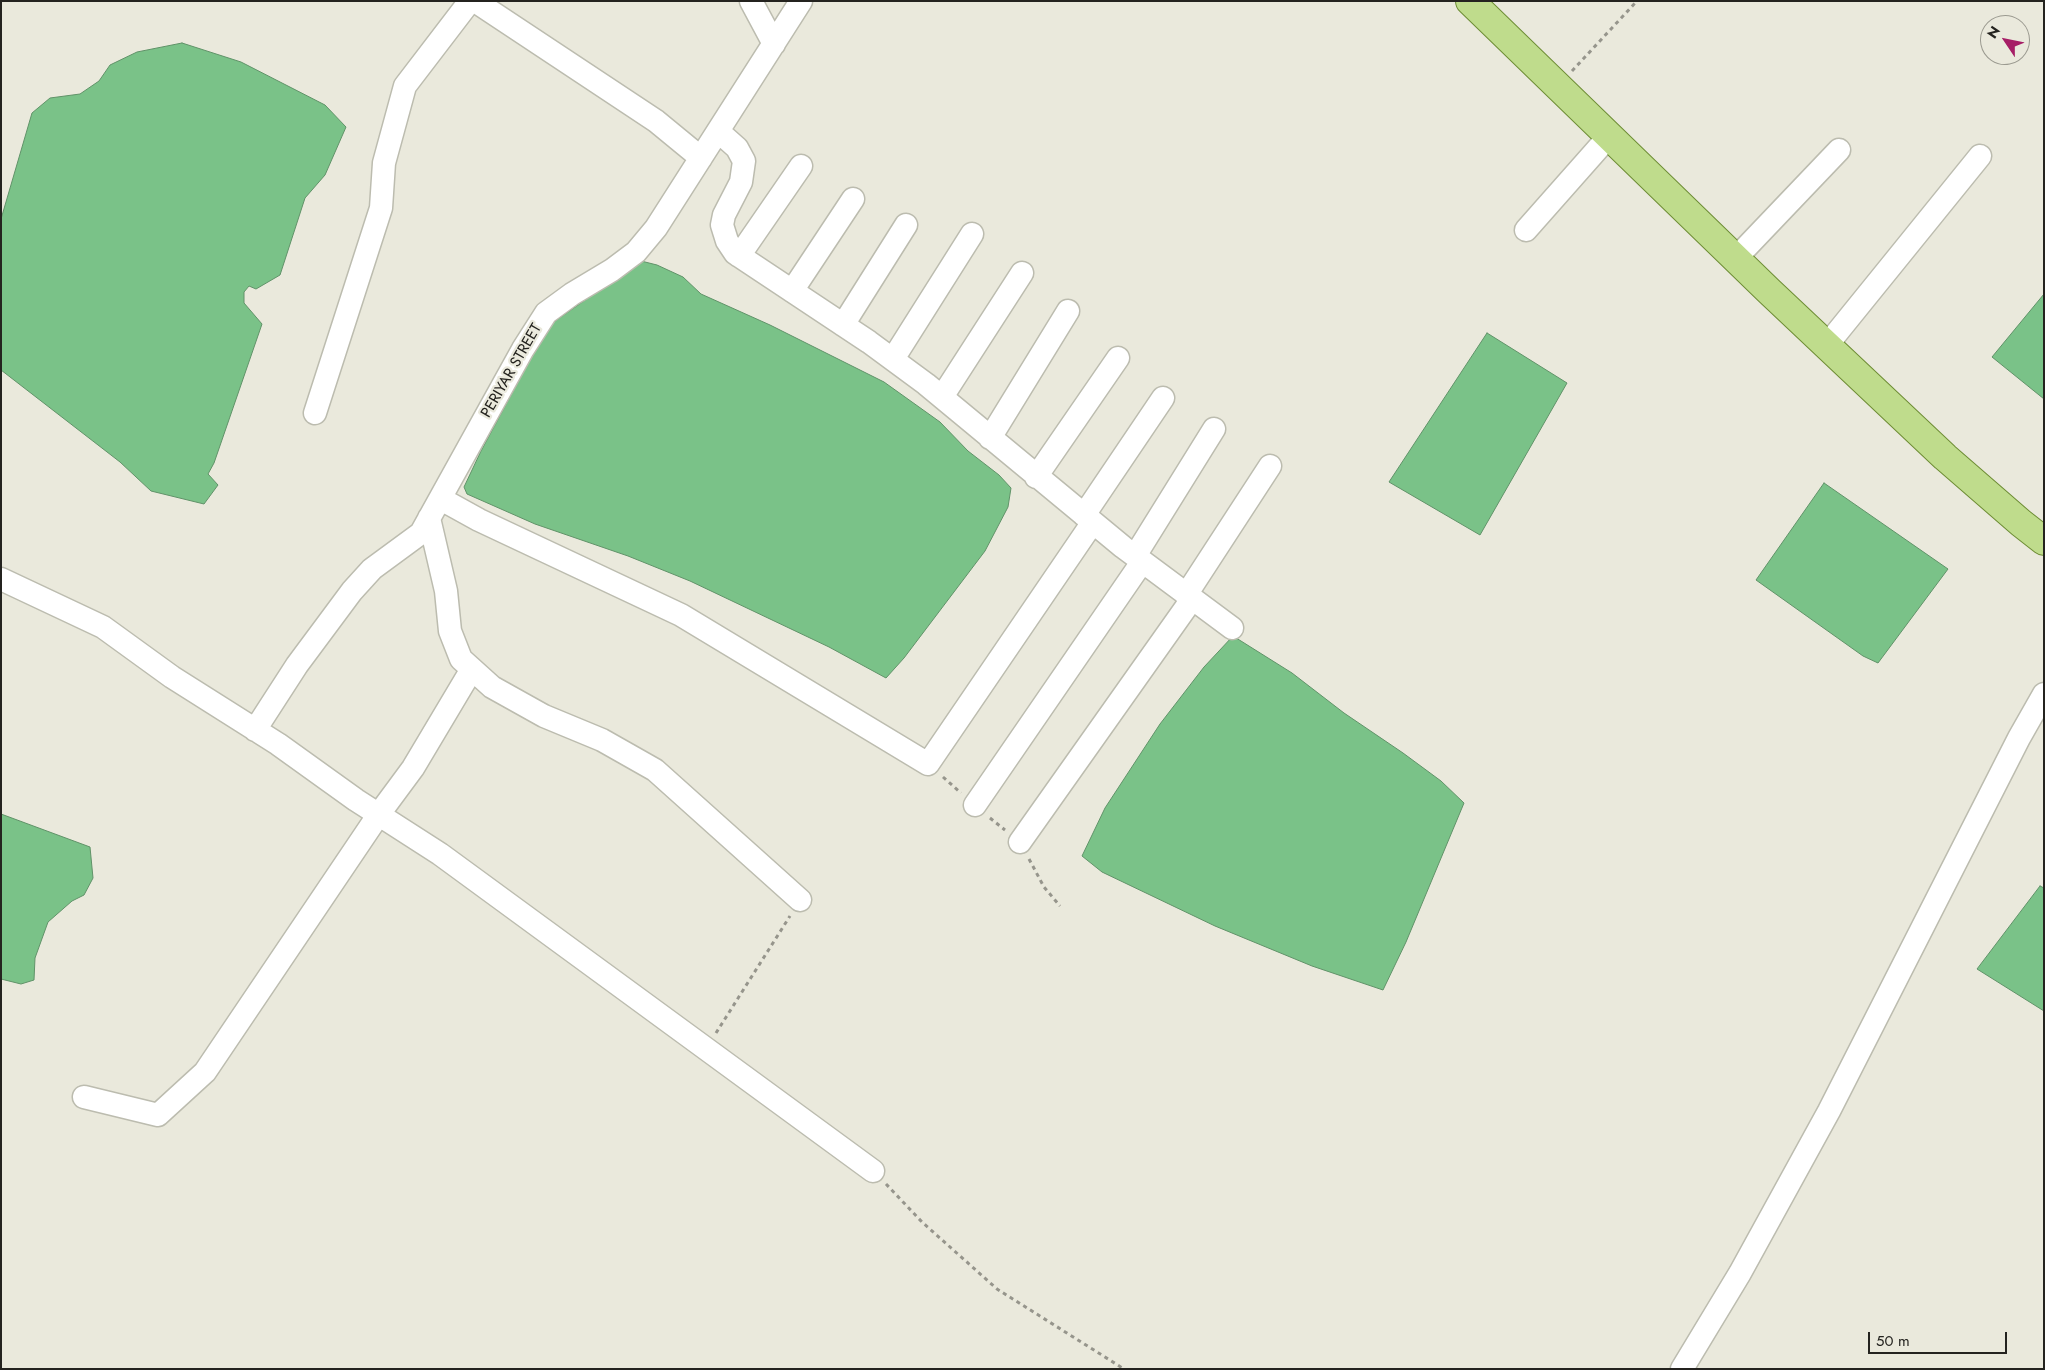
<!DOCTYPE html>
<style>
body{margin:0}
#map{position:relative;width:2045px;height:1370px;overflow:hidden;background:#eae9dc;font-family:Jost,sans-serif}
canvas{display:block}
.frame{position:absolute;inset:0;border:2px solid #24231f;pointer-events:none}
.north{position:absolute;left:1980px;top:15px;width:50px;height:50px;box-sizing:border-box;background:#eae9dc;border:1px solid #9b9a90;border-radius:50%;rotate:304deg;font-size:14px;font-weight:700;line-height:20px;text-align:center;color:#24231f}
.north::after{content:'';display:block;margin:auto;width:18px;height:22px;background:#a61e66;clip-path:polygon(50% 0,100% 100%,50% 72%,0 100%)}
.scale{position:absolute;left:1868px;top:1332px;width:139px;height:22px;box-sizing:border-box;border:2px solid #24231f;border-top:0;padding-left:6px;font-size:15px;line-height:18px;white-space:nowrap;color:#24231f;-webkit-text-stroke:4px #eae9dc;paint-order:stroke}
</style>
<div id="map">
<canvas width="2045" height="1370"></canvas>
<div class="frame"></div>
<div class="north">N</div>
<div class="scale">50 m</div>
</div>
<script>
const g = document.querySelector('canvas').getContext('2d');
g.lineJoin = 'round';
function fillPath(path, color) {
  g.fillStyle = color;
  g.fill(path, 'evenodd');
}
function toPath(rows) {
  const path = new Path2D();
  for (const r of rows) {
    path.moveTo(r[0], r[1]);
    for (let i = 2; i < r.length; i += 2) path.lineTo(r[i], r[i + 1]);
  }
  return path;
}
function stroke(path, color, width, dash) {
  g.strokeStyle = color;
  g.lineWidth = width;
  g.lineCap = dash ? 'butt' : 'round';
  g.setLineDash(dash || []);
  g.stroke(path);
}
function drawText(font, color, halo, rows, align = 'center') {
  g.font = font + ' Jost,sans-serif';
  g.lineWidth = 4.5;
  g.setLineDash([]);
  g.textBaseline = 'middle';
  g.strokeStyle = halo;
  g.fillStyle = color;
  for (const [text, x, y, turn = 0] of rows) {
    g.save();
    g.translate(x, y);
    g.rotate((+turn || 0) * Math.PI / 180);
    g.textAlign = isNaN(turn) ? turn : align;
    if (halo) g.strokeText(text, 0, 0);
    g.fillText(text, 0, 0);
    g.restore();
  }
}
const water = toPath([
 [182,43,241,62,325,105,346,127,325,175,305,198,280,275,256,289,249,286,244,292,244,303,262,324,214,463,208,474,218,485,204,504,151,491,120,462,1,370,1,219,32,113,50,98,80,94,99,81,110,65,137,52,182,43],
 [641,261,657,265,683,277,701,294,770,325,884,382,940,422,968,451,999,475,1011,488,1008,507,985,551,904,658,886,678,829,647,690,581,628,556,535,524,467,494,464,487,481,451,548,326,641,261],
 [2044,294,2044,399,1992,357,2044,294],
 [1487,333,1567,383,1480,535,1389,482,1487,333],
 [1824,483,1948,569,1878,663,1863,656,1756,580,1824,483],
 [1233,636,1292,673,1344,713,1403,753,1441,781,1464,803,1406,942,1383,990,1312,966,1215,926,1102,872,1082,856,1105,808,1160,724,1204,667,1233,636],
 [1,814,90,847,93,878,84,895,72,901,48,922,35,958,34,980,21,984,1,979,1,814],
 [2040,886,2044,888,2044,1011,1977,969,2040,886]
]);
fillPath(water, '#7ac288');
stroke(water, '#609268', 1);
const minor = toPath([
 [475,1,656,121,701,158],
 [751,1,774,44],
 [719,132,737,148,744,161,741,182,724,215,722,225,727,241,735,253,869,342,926,384,1123,547,1232,628],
 [1526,230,1610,135],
 [739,256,801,166],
 [1736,258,1839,150],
 [792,291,853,199],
 [843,325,906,225],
 [1827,345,1980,156],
 [893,359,972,234],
 [942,397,1022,273],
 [315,413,381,208,384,163,405,86,470,1],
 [990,438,1068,311],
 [1036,477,1118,358],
 [441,499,479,520,681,615,928,764,1093,522],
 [1084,515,1163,398],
 [429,518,446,591,450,631,461,659,492,687,544,716,602,740,655,770,800,900],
 [1135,556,1214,429],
 [1,579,103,627,172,677,278,744,356,800,440,854,873,1171],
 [1186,595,1270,466],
 [255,730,297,665,352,591,372,569,421,533,523,349,546,313,572,294,612,270,636,252,656,228,801,1],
 [975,805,1142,562],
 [1020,842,1192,599],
 [84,1097,158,1115,205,1072,379,814,413,768,472,669],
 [1682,1369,1740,1273,1829,1111,2019,738,2044,694]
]);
const primary = toPath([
 [1470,1,1769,291,1945,457,2021,523,2044,541]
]);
stroke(minor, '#bcbcaf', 25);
stroke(primary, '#6d8c34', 30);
stroke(toPath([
 [1572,71,1637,1],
 [943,777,961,793],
 [990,818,1005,830],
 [1029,859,1044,887,1060,906],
 [716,1033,790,916],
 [886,1184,922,1222,997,1289,1124,1369]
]), '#96958c', 3, [4, 4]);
stroke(minor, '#fff', 22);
stroke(primary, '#bfdc8c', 28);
drawText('15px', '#24231f', '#eae9dc', [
 ["PERIYAR STREET",512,371,-60]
]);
</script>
